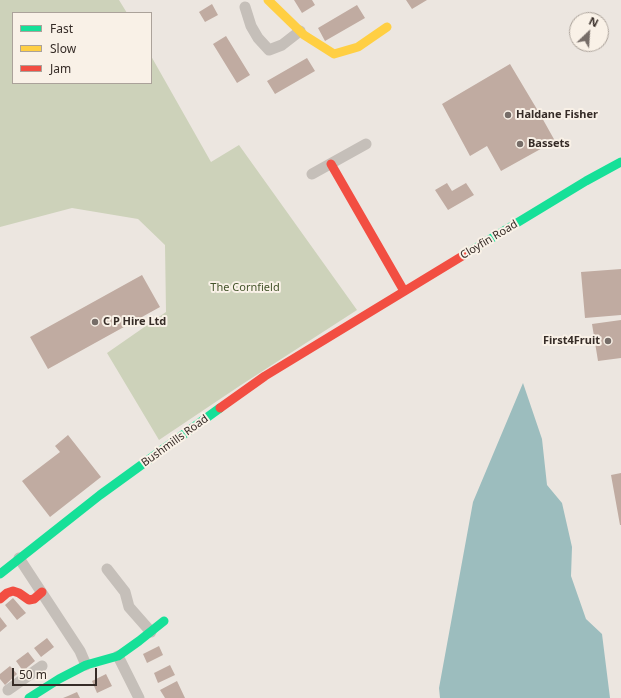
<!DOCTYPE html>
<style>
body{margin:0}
#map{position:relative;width:621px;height:698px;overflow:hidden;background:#ece6e0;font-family:"Noto Sans",sans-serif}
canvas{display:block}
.legend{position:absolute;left:12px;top:12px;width:140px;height:72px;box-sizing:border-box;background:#f9f1e7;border:1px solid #aba29a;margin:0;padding:5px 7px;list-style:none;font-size:12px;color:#362c27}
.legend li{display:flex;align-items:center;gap:8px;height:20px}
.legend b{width:20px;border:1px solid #aba29a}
.north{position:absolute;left:569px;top:12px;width:40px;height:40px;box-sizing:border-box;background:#f9f1e7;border:1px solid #aba29a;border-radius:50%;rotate:25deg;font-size:11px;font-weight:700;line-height:16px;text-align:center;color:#362c27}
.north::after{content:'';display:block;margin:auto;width:14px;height:18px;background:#766d68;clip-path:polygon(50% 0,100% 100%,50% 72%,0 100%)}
.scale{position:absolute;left:12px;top:668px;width:85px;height:18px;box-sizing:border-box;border:2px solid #362c27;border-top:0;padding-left:5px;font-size:12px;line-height:14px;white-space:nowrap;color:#362c27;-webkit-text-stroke:3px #f9f1e7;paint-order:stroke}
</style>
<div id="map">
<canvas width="621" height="698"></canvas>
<ul class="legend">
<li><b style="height:5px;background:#16e098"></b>Fast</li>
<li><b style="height:5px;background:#ffcf43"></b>Slow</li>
<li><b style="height:5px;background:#f24e42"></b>Jam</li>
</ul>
<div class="north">N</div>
<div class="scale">50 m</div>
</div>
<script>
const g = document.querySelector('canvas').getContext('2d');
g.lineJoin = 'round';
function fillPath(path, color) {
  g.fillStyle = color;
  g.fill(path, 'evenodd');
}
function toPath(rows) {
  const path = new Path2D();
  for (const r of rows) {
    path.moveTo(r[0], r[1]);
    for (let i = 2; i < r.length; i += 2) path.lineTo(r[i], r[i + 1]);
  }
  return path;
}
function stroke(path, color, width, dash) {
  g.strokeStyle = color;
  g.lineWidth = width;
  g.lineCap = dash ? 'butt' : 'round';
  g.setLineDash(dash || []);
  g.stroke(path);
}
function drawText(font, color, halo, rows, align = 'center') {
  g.font = font + ' "Noto Sans",sans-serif';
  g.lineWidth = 4;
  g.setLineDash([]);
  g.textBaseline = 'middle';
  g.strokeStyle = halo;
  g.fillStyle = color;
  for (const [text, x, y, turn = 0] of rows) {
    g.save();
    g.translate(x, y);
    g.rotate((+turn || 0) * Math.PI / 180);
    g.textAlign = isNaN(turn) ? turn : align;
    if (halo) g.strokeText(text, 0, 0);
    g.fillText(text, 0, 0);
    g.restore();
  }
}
fillPath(toPath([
 [0,0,119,0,127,13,13,13,13,83,151,83,151,56,211,162,239,145,357,310,241,385,159,440,107,353,166,312,165,245,138,219,72,208,0,227]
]), '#cdd2ba');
fillPath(toPath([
 [523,383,542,439,547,485,562,503,572,547,571,576,586,619,602,634,610,698,440,698,439,688,473,502]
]), '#9cbdbe');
fillPath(toPath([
 [294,0,312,0,315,5,302,13],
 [406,0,427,0,412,9],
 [212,4,218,15,205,22,199,12],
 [357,5,365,18,325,41,318,28],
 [226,36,250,75,237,83,213,44],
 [307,58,315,71,275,94,267,81],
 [510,64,541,116,555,141,501,171,487,146,470,156,442,104],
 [447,183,452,191,466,183,474,195,448,210,435,190],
 [621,269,621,315,585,318,581,272],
 [142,275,160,307,48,369,30,337],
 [621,320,621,358,598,361,592,324],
 [68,435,101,477,50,517,22,481,60,452,55,446],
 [621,473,621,525,620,525,611,475],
 [13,598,26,613,17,620,5,605],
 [0,617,7,626,0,632],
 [47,638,54,647,41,657,34,648],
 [159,646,163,655,147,663,143,654],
 [28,652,35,661,23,671,16,661],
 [170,665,175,675,158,683,154,673],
 [10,666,17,674,5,685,0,679,0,674],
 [106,674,112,686,97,693,92,681],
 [177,681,185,698,165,698,160,690],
 [77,692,80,698,63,698,68,696]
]), '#c0aba1');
stroke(toPath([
 [245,7,251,26,258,38,269,50,282,45,300,31],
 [312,174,366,144],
 [19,558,80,651,86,665],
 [107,569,125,592,129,607,151,632],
 [118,656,139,698],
 [8,690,42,666]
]), '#c5bfb9', 11);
stroke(toPath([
 [464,255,586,181,621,162],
 [0,574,100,495,220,408],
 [29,698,59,679,86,665,118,656,139,641,164,621]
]), '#16e098', 9);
stroke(toPath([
 [268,0,304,35,334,54,358,47,387,27]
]), '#ffcf43', 9);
stroke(toPath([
 [331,164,404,291],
 [220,408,265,376,464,255],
 [0,599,7,593,13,591,19,593,29,600,34,599,42,592]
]), '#f24e42', 9);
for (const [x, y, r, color] of [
 [508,115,4,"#766d68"],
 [520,144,4,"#766d68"],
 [95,322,4,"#766d68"],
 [608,341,4,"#766d68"]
]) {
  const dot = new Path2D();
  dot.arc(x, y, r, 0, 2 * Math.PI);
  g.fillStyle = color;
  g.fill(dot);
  stroke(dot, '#f9f1e7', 1.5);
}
drawText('bold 11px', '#362c27', '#f9f1e7', [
 ["Haldane Fisher",516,115],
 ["Bassets",528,144],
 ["C P Hire Ltd",103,322],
 ["First4Fruit",600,341,"right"]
], 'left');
drawText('11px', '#362c27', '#f9f1e7', [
 ["Cloyfin Road",489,240,-31],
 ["Bushmills Road",175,441,-36]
]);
drawText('11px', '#44542b', '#f9f1e7', [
 ["The Cornfield",245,288]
]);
</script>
